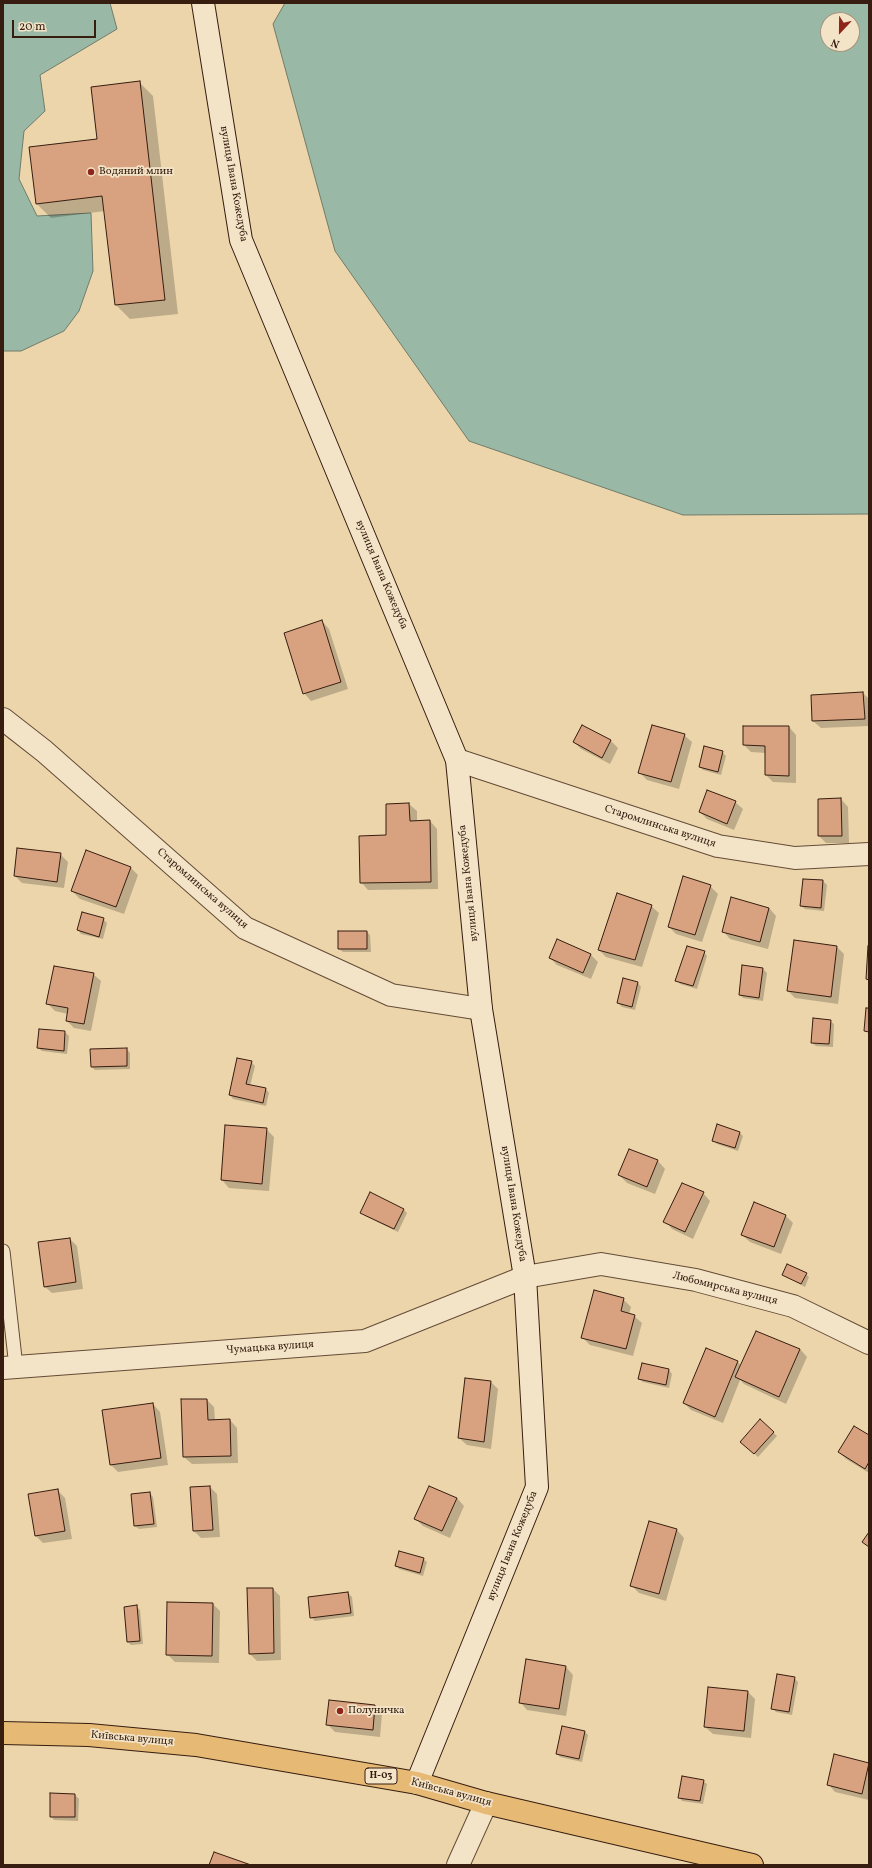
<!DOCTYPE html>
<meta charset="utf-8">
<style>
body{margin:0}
#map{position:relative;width:872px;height:1868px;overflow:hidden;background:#ecd5aa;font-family:Vollkorn,serif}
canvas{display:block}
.frame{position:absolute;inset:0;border:4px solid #361d10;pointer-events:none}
.north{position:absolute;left:820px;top:12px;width:40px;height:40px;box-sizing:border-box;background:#f3e4c8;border:1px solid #a7947e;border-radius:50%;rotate:202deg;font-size:11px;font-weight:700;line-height:16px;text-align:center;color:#361d10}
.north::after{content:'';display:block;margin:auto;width:14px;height:18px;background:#8f2418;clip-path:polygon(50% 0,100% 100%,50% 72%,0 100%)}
.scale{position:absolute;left:12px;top:20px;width:84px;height:18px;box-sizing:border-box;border:2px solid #361d10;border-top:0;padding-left:5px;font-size:12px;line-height:14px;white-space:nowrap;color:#361d10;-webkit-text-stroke:3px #f3e4c8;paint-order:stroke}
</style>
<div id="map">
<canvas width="872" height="1868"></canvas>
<div class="frame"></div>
<div class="north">N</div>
<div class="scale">20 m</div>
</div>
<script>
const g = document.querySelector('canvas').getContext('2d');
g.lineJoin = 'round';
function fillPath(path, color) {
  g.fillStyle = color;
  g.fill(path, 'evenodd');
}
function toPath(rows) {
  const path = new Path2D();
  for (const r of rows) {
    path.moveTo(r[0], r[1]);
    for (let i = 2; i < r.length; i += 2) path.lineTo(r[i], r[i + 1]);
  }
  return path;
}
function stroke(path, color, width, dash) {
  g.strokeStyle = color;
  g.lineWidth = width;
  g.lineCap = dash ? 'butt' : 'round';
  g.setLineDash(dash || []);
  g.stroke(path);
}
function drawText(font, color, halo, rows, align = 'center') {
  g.font = font + ' Vollkorn,serif';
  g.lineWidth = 3.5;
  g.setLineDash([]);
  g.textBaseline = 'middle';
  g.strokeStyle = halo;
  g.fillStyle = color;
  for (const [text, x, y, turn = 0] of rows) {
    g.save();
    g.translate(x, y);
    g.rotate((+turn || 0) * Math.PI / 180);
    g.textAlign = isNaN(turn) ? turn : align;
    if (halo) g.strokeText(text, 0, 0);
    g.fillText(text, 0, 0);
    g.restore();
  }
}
const water = toPath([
 [3,3,110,3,117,29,40,75,45,111,24,131,19,179,37,216,91,213,93,271,79,311,64,331,21,351,3,351,3,3],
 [285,3,869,3,869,514,683,515,469,441,335,251,273,24,285,3],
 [828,20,852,20,852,44,828,44,828,20]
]);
fillPath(water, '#99b9a6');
stroke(water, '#717b6a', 1);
fillPath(toPath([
 [139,82,153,96,178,314,130,319,116,305,105,211,51,218,37,204,98,140],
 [322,621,329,629,348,689,311,701,304,693],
 [863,693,869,699,869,726,821,728,813,721,812,696],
 [582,726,611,741,618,748,610,764,581,749,574,742],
 [744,727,789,727,796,735,796,783,773,782,766,775,766,753,751,752,744,745],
 [684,735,692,742,679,789,647,780,639,772],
 [722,752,726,756,721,775,703,770,700,767],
 [841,799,848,807,849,843,826,843,819,836],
 [735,802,743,809,734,830,707,819,700,812],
 [387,804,409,804,417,811,417,822,430,821,437,829,438,889,368,890,361,882,387,835],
 [60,854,68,862,64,888,22,883,15,876],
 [130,867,138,875,124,914,80,899,72,891],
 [804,880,823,881,827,885,824,911,805,909,801,906],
 [710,886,718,894,702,942,676,934,669,927],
 [651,906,659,913,642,967,606,957,599,950],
 [769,908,776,916,768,949,730,939,723,931],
 [103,919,107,923,103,939,81,934,78,930],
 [367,932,370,935,371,952,343,952,339,949],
 [837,947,844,954,838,1004,795,998,788,991],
 [704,952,707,956,697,989,680,984,677,980],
 [590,954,598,962,591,979,557,965,550,958],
 [743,966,763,969,767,973,763,1001,743,998,740,995],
 [93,974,101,981,91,1031,74,1028,67,1021,68,1014,55,1011,48,1004],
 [624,980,638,983,641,987,635,1010,622,1007,618,1003],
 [830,1021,834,1024,833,1047,816,1046,812,1043],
 [40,1030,65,1032,69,1036,67,1054,42,1051,38,1048],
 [127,1049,130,1053,130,1069,95,1070,92,1067],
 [251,1062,255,1066,250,1086,266,1089,269,1093,266,1106,233,1099,230,1095],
 [226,1126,266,1129,274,1137,269,1191,229,1188,222,1180],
 [740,1133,743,1136,738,1151,717,1144,713,1140],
 [629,1150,658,1161,665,1169,655,1194,627,1183,619,1175],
 [703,1193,710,1201,693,1239,672,1229,665,1221],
 [370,1194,404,1210,407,1213,398,1232,365,1216,361,1212],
 [754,1204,786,1216,793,1223,781,1254,750,1242,742,1235],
 [70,1239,77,1246,83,1289,52,1293,44,1286],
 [806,1274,809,1277,805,1287,784,1275],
 [623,1299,631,1307,629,1314,634,1316,642,1323,633,1356,590,1345,583,1338],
 [756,1332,800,1349,807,1357,786,1404,744,1384,740,1380,723,1423,691,1410,684,1403,738,1362,741,1366],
 [643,1364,669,1370,672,1374,669,1388,643,1382,639,1379],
 [491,1382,498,1389,491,1449,467,1445,459,1438],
 [207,1400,214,1407,215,1421,230,1420,237,1428,238,1463,192,1464,184,1457],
 [153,1404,160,1412,168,1465,118,1472,110,1464],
 [760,1420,777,1436,758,1457,745,1445],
 [869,1436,869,1473,846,1459,839,1452],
 [210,1487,217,1494,220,1537,201,1538,194,1531],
 [57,1490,65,1498,72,1539,43,1543,36,1536],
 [150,1493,153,1497,157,1527,139,1529,135,1526],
 [457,1498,464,1506,450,1538,423,1526,416,1519],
 [650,1523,677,1530,684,1538,666,1601,639,1593,632,1586],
 [423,1559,427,1562,423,1576,399,1569,396,1565],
 [273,1589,280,1596,281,1660,257,1661,250,1654],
 [348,1593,352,1597,354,1616,315,1621,311,1617],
 [213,1604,220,1611,219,1663,175,1662,167,1654],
 [137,1607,140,1610,143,1644,131,1645,128,1642],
 [566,1667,573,1675,566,1716,527,1710,520,1702],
 [794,1678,798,1682,792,1715,776,1712,772,1708],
 [709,1688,748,1692,755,1699,751,1738,713,1734,705,1727],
 [375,1706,382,1714,380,1737,335,1732,327,1724],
 [585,1732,588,1735,582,1762,560,1757,557,1754],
 [835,1756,869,1764,869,1800,835,1792,828,1784],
 [703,1781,707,1784,703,1804,682,1801,679,1797],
 [51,1794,75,1795,79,1799,78,1821,54,1820,51,1816]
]), '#0003');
const building = toPath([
 [140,81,165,300,115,305,102,196,36,204,29,147,97,139,91,87,140,81],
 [322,620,341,682,303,694,284,633,322,620],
 [863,692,865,719,812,721,811,695,863,692],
 [582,725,611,740,602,758,573,742,582,725],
 [652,725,685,734,671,782,638,773,652,725],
 [743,726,789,726,789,776,765,775,765,746,743,745,743,726],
 [704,746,723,751,718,772,699,767,704,746],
 [707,790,736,801,727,824,699,812,707,790],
 [841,798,842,836,818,836,818,799,841,798],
 [409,803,410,821,430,820,431,882,360,883,359,836,386,835,386,804,409,803],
 [17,848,61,853,57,882,14,876,17,848],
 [86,850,131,867,116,907,71,891,86,850],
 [683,876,711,885,695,935,668,927,683,876],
 [803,879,823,880,821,908,800,906,803,879],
 [617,893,652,905,635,960,598,950,617,893],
 [731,897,769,908,760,942,722,932,731,897],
 [82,912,104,918,99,937,77,930,82,912],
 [338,931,367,931,367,949,338,949,338,931],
 [557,939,591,954,583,973,549,958,557,939],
 [794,940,837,946,831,997,787,991,794,940],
 [687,946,705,951,693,986,675,981,687,946],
 [868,946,869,946,869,980,866,979,868,946],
 [742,965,763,968,759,998,739,995,742,965],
 [54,966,94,973,84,1024,66,1021,68,1008,46,1004,54,966],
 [623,978,638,982,632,1007,617,1003,623,978],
 [866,1008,869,1008,869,1032,864,1031,866,1008],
 [813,1018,831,1020,829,1044,811,1043,813,1018],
 [39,1029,65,1031,64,1051,37,1048,39,1029],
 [127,1048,127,1066,91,1067,90,1049,127,1048],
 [237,1058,252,1061,246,1084,266,1088,263,1103,229,1095,237,1058],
 [717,1124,740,1132,735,1148,712,1141,717,1124],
 [225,1125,267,1128,262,1184,221,1180,225,1125],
 [629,1149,658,1160,647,1187,618,1175,629,1149],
 [682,1183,704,1192,685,1232,663,1222,682,1183],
 [370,1192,404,1209,394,1229,360,1213,370,1192],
 [754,1202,786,1215,774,1247,741,1235,754,1202],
 [70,1238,76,1282,44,1287,38,1242,70,1238],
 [787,1264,807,1273,801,1284,782,1275,787,1264],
 [594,1290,624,1298,621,1311,635,1315,626,1349,581,1338,594,1290],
 [756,1331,800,1349,779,1397,735,1377,756,1331],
 [706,1348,738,1361,715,1417,683,1403,706,1348],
 [642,1363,669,1369,666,1385,638,1379,642,1363],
 [465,1378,491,1381,484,1442,458,1438,465,1378],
 [181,1399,207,1399,208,1420,230,1419,231,1456,183,1457,181,1399],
 [153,1403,161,1458,110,1465,102,1410,153,1403],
 [760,1419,774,1432,754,1454,740,1442,760,1419],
 [854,1426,869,1435,869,1462,865,1469,838,1452,854,1426],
 [210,1486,213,1530,193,1531,190,1487,210,1486],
 [429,1486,457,1498,442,1531,414,1519,429,1486],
 [58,1489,65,1531,35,1536,28,1494,58,1489],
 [150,1492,154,1524,134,1526,131,1494,150,1492],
 [649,1521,677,1529,659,1594,630,1586,649,1521],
 [869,1532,869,1547,862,1542,869,1532],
 [399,1551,424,1558,420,1573,395,1566,399,1551],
 [247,1588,273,1588,274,1653,249,1654,247,1588],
 [348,1592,351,1613,310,1618,308,1597,348,1592],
 [167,1602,213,1603,212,1656,166,1655,167,1602],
 [137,1605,140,1641,127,1642,124,1607,137,1605],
 [526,1659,566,1666,559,1709,519,1703,526,1659],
 [777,1674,795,1677,789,1712,771,1709,777,1674],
 [708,1687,748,1691,744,1731,704,1727,708,1687],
 [329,1700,375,1705,373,1730,326,1725,329,1700],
 [562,1726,585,1731,579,1759,556,1754,562,1726],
 [834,1754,869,1763,862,1794,827,1785,834,1754],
 [682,1776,704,1780,700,1801,678,1798,682,1776],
 [50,1793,75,1794,75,1817,50,1817,50,1793],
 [214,1852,251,1865,209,1865,214,1852]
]);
fillPath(building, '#d8a280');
stroke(building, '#361d10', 1);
const service = toPath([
 [3,1251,16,1367]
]);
const minor = toPath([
 [3,719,44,751,245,928,391,995,481,1009],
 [457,760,718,846,795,858,869,854],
 [3,1368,365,1341,525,1277,601,1264,696,1280,793,1306,869,1343],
 [458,1865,486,1803]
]);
const secondary = toPath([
 [203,3,241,240,457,760,481,1009,525,1277,537,1487,417,1783]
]);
const primary = toPath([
 [3,1733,89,1735,196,1745,417,1783,486,1803,752,1865]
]);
stroke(service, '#644b36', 15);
stroke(minor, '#644b36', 24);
stroke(secondary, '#361d10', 24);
stroke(primary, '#361d10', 24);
stroke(service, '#f3e4c8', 13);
stroke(minor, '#f3e4c8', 22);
stroke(secondary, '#f3e4c8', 22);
stroke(primary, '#e6ba75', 22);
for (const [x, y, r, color] of [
 [91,172,4,"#8f2418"],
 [340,1711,4,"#8f2418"]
]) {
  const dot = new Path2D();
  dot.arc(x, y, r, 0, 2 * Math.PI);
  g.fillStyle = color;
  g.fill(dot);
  stroke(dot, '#f3e4c8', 1.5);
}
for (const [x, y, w] of [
 [381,1776,32]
]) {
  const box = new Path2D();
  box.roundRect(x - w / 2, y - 8, w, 16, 3);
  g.fillStyle = '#f3e4c8';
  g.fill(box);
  stroke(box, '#361d10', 1);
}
drawText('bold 10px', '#361d10', null, [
 ["Н-03",381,1776]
]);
drawText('11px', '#361d10', '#f3e4c8', [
 ["Водяний млин",99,172],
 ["Полуничка",348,1711]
], 'left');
drawText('11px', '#361d10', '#f3e4c8', [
 ["вулиця Івана Кожедуба",233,184,80],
 ["вулиця Івана Кожедуба",381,575,67],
 ["Старомлинська вулиця",660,827,18],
 ["вулиця Івана Кожедуба",469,883,-96],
 ["Старомлинська вулиця",202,889,41],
 ["вулиця Івана Кожедуба",513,1204,81],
 ["Любомирська вулиця",725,1289,14],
 ["Чумацька вулиця",270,1348,-4],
 ["вулиця Івана Кожедуба",513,1546,-68],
 ["Київська вулиця",132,1739,5],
 ["Київська вулиця",451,1793,15]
]);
</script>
